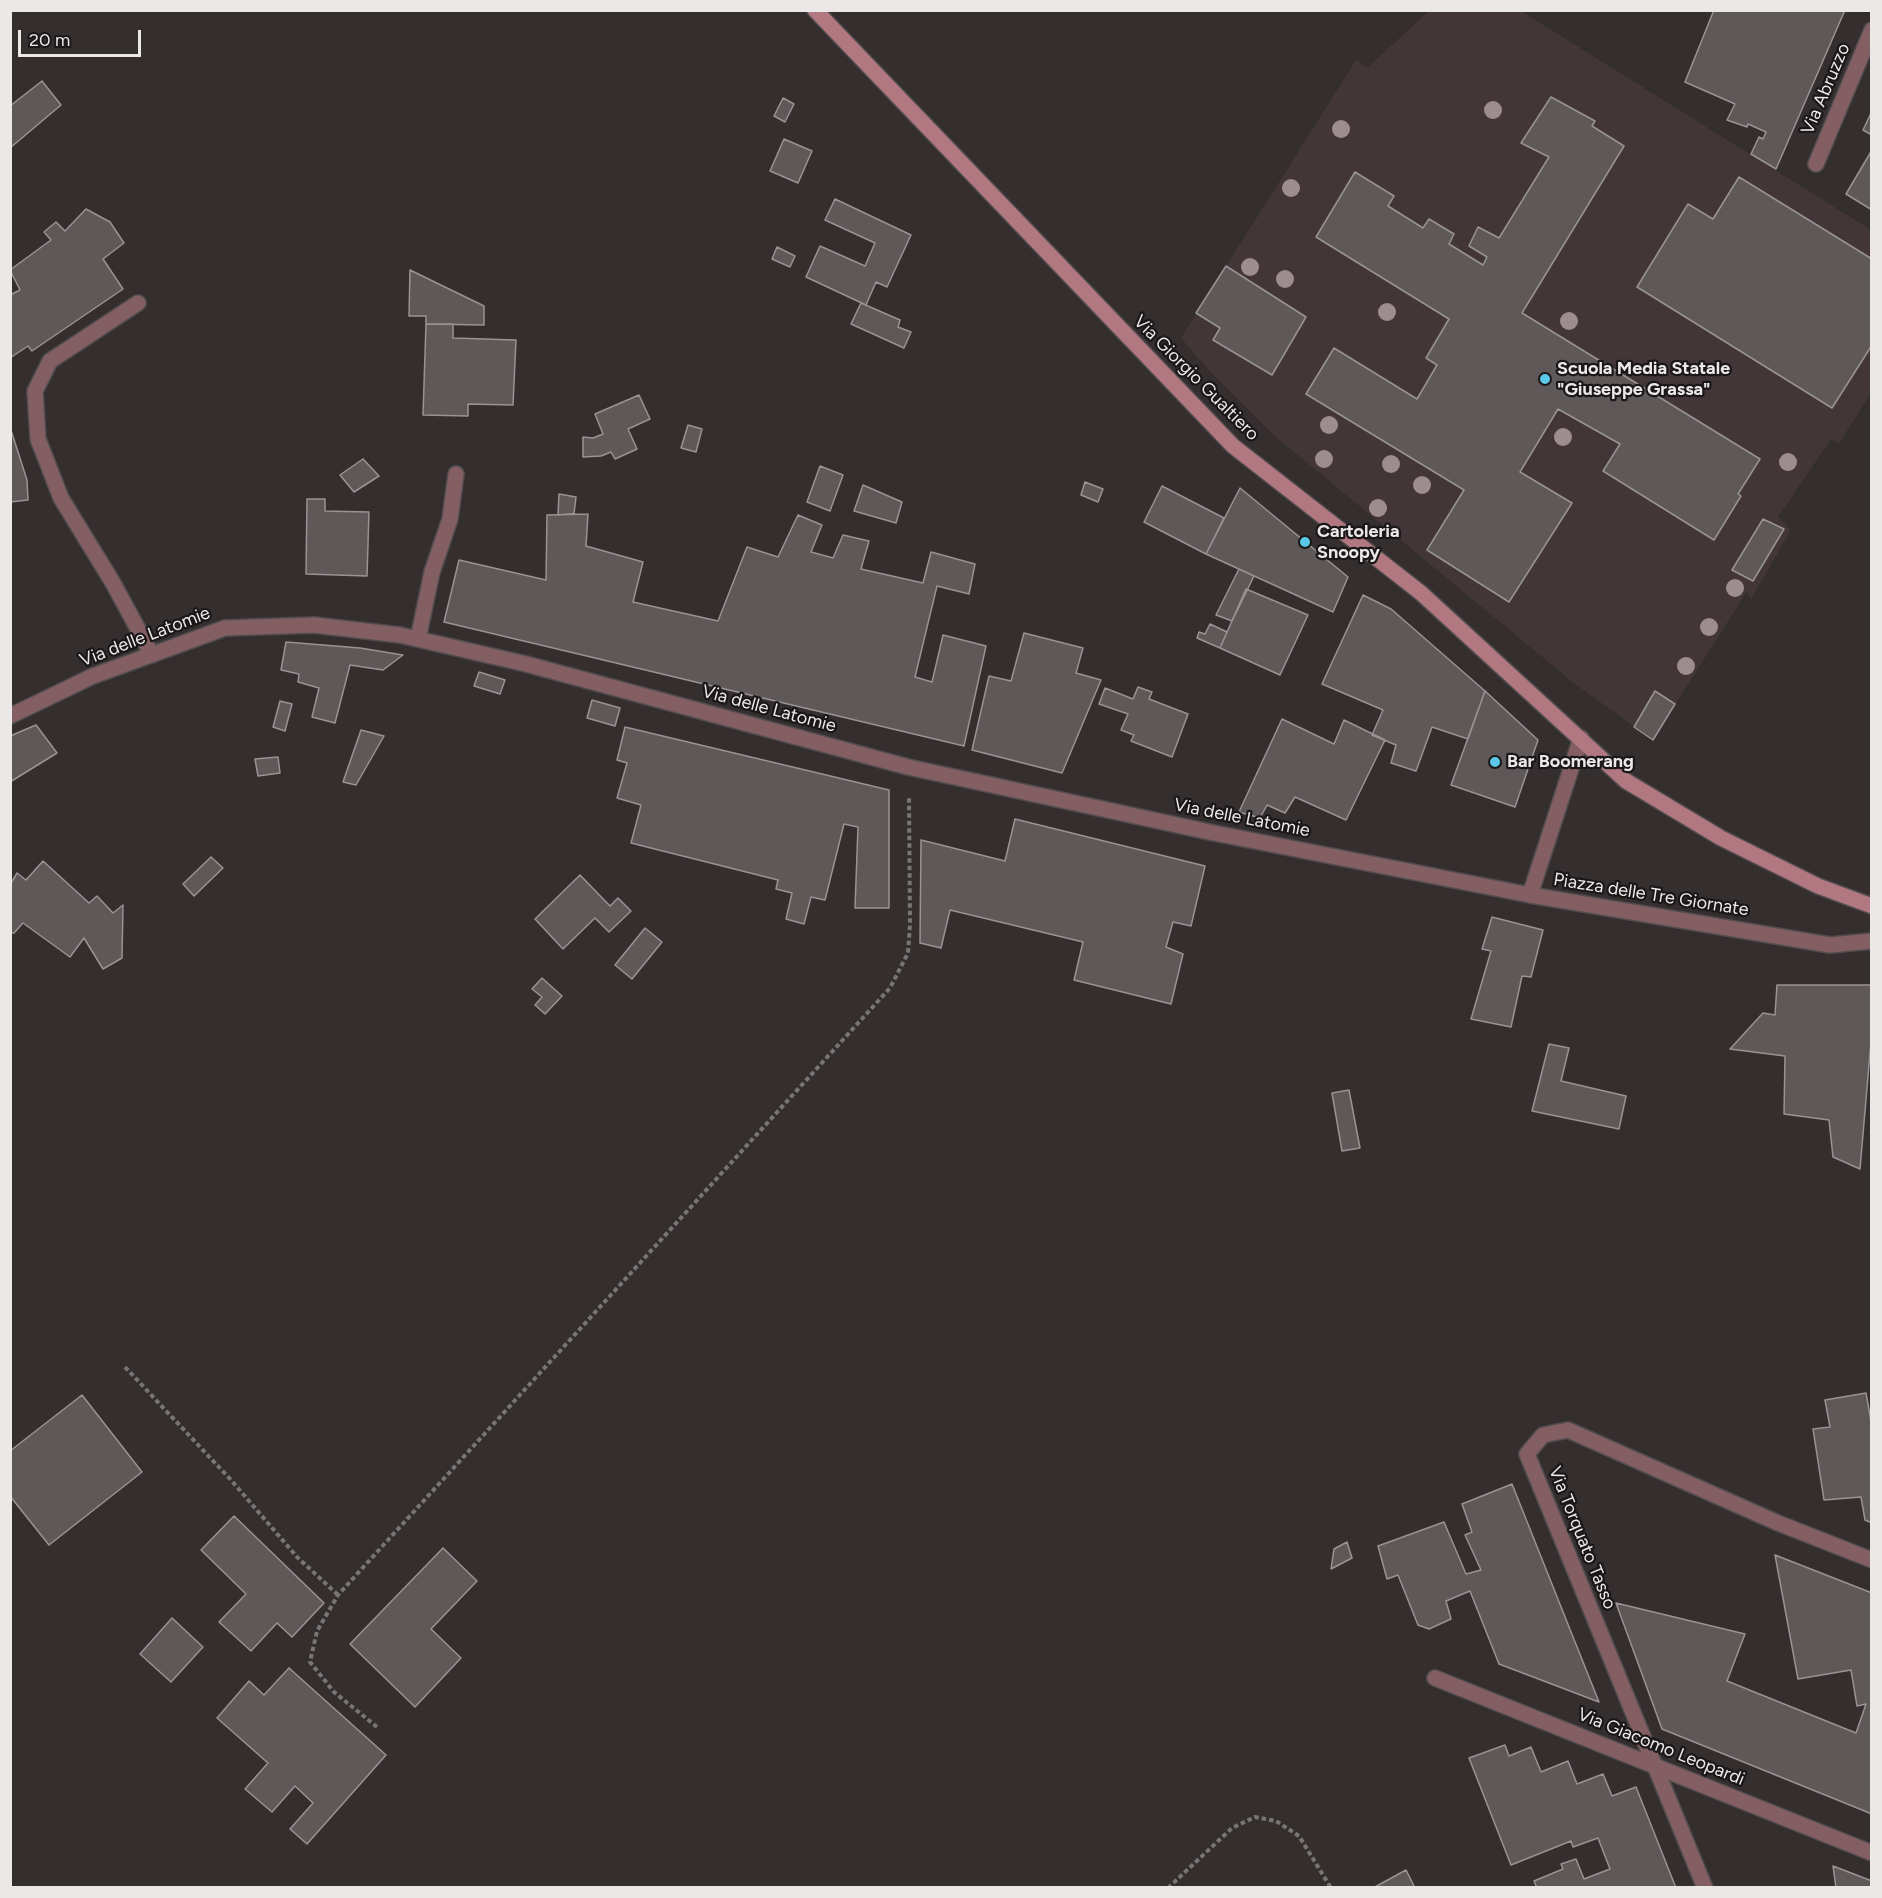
<!DOCTYPE html>
<style>
body{margin:0}
#map{position:relative;width:1882px;height:1898px;overflow:hidden;background:#342e2f;font-family:Figtree,sans-serif}
canvas{display:block}
.frame{position:absolute;inset:0;border:12px solid #ece8e8;pointer-events:none}
.scale{position:absolute;left:18px;top:30px;width:123px;height:27px;box-sizing:border-box;border:3px solid #ece8e8;border-top:0;padding-left:8px;font-size:18px;line-height:21px;white-space:nowrap;color:#ece8e8;-webkit-text-stroke:4px #1a1718;paint-order:stroke}
</style>
<div id="map">
<canvas width="1882" height="1898"></canvas>
<div class="frame"></div>
<div class="scale">20 m</div>
</div>
<script>
const g = document.querySelector('canvas').getContext('2d');
g.lineJoin = 'round';
function fillPath(path, color) {
  g.fillStyle = color;
  g.fill(path, 'evenodd');
}
function toPath(rows) {
  const path = new Path2D();
  for (const r of rows) {
    path.moveTo(r[0], r[1]);
    for (let i = 2; i < r.length; i += 2) path.lineTo(r[i], r[i + 1]);
  }
  return path;
}
function stroke(path, color, width, dash) {
  g.strokeStyle = color;
  g.lineWidth = width;
  g.lineCap = dash ? 'butt' : 'round';
  g.setLineDash(dash || []);
  g.stroke(path);
}
function drawText(font, color, halo, rows, align = 'center') {
  g.font = font + ' Figtree,sans-serif';
  g.lineWidth = 4.5;
  g.setLineDash([]);
  g.textBaseline = 'middle';
  g.strokeStyle = halo;
  g.fillStyle = color;
  for (const [text, x, y, turn = 0] of rows) {
    g.save();
    g.translate(x, y);
    g.rotate((+turn || 0) * Math.PI / 180);
    g.textAlign = isNaN(turn) ? turn : align;
    if (halo) g.strokeText(text, 0, 0);
    g.fillText(text, 0, 0);
    g.restore();
  }
}
fillPath(toPath([
 [1429,11,1521,11,1871,230,1871,393,1839,443,1831,439,1778,517,1791,530,1751,599,1747,591,1653,740,1575,684,1276,437,1205,366,1181,338,1356,60,1367,68]
]), '#433638');
const building = toPath([
 [1714,10,1845,10,1776,169,1751,154,1759,137,1763,139,1766,132,1748,124,1747,127,1727,120,1735,104,1685,82,1714,10],
 [42,81,61,105,10,148,10,106,42,81],
 [1551,97,1595,121,1592,126,1624,146,1522,313,1760,459,1738,494,1741,496,1714,540,1603,471,1620,444,1558,409,1520,472,1572,503,1509,602,1427,550,1464,490,1306,394,1334,348,1417,399,1437,365,1426,358,1449,319,1316,237,1355,172,1394,196,1388,206,1423,228,1429,219,1454,234,1449,244,1483,265,1487,257,1469,246,1478,227,1499,238,1549,157,1521,143,1551,97],
 [783,98,794,104,785,122,774,116,783,98],
 [1872,111,1872,135,1863,130,1872,111],
 [784,139,812,151,798,183,770,171,784,139],
 [1872,150,1872,210,1846,194,1872,150],
 [1739,177,1872,259,1872,345,1832,408,1637,287,1688,204,1713,219,1739,177],
 [835,199,911,235,887,287,876,282,866,305,806,277,820,246,865,266,875,243,825,220,835,199],
 [86,209,110,222,124,243,103,259,123,289,32,351,28,346,10,358,10,295,20,290,10,270,51,240,44,232,56,222,65,231,86,209],
 [777,247,795,256,790,267,772,259,777,247],
 [1226,266,1306,317,1272,375,1213,340,1220,328,1196,313,1226,266],
 [410,270,484,306,484,325,426,324,426,316,409,316,410,270],
 [861,303,900,320,898,327,911,332,904,348,851,324,861,303],
 [426,324,453,324,453,338,516,340,513,405,468,404,468,416,423,415,426,324],
 [639,395,650,419,628,429,637,449,615,459,611,452,601,456,583,457,583,437,593,438,603,434,595,414,639,395],
 [688,425,702,429,696,452,681,448,688,425],
 [10,427,27,480,28,500,10,502,10,427],
 [363,459,379,476,354,492,340,475,363,459],
 [820,466,843,475,830,511,807,502,820,466],
 [1085,482,1103,489,1098,502,1081,495,1085,482],
 [863,485,902,502,896,523,854,511,863,485],
 [1162,486,1224,518,1206,554,1144,522,1162,486],
 [1240,488,1348,577,1333,612,1206,554,1240,488],
 [559,494,576,497,574,514,558,515,559,494],
 [307,499,325,499,325,511,369,512,367,576,306,574,307,499],
 [588,514,586,546,643,562,633,602,718,621,747,547,778,557,798,515,822,525,811,552,833,558,843,535,869,541,861,569,923,583,931,552,975,564,969,594,937,586,915,677,932,682,943,635,986,646,964,746,444,622,459,560,546,580,547,515,588,514],
 [1763,519,1784,529,1753,581,1732,570,1763,519],
 [1239,569,1254,576,1232,621,1216,615,1239,569],
 [1246,589,1308,615,1280,675,1220,648,1246,589],
 [1363,595,1391,609,1485,691,1468,739,1432,727,1416,771,1391,763,1396,745,1372,735,1383,710,1322,684,1363,595],
 [1210,624,1227,632,1220,648,1197,638,1199,632,1205,634,1210,624],
 [1024,633,1083,648,1076,673,1101,680,1062,773,972,750,989,676,1011,681,1024,633],
 [286,642,360,648,403,655,383,670,350,665,335,723,312,717,319,688,298,682,299,674,281,670,286,642],
 [479,672,505,680,500,694,474,686,479,672],
 [1138,687,1152,692,1149,699,1188,714,1172,757,1131,741,1134,735,1121,730,1128,714,1099,704,1105,688,1133,699,1138,687],
 [1485,691,1538,740,1515,807,1451,785,1485,691],
 [1655,691,1675,704,1653,740,1634,727,1655,691],
 [592,700,620,708,615,726,587,718,592,700],
 [280,701,292,704,285,731,273,727,280,701],
 [1282,719,1334,744,1344,720,1385,740,1346,820,1295,797,1285,813,1267,805,1260,818,1239,812,1282,719],
 [36,725,57,753,10,782,10,736,36,725],
 [625,727,889,790,889,908,855,908,858,827,844,824,825,900,811,897,804,924,786,919,792,893,776,889,778,880,631,843,641,805,617,798,627,763,617,760,625,727],
 [361,730,384,736,356,785,343,782,361,730],
 [278,757,280,773,258,776,255,759,278,757],
 [1015,819,1205,866,1191,926,1173,922,1166,947,1183,954,1171,1004,1074,980,1083,942,950,910,941,948,920,943,921,840,1005,861,1015,819],
 [211,857,223,868,194,896,183,884,211,857],
 [43,861,89,903,97,896,113,913,123,905,122,958,103,969,84,938,70,957,23,923,14,933,10,933,10,885,17,873,26,880,43,861],
 [580,875,610,906,618,898,631,911,609,932,595,918,563,949,535,919,580,875],
 [1492,917,1543,930,1531,977,1522,976,1511,1027,1471,1019,1491,951,1482,949,1492,917],
 [645,928,662,942,632,979,615,965,645,928],
 [542,978,562,996,545,1014,535,1005,542,997,532,989,542,978],
 [1777,985,1872,985,1872,1030,1860,1169,1833,1157,1829,1120,1784,1114,1785,1056,1730,1049,1763,1013,1775,1015,1777,985],
 [1549,1044,1569,1048,1561,1081,1626,1096,1619,1129,1532,1111,1549,1044],
 [1349,1090,1360,1148,1342,1151,1332,1093,1349,1090],
 [1866,1393,1872,1427,1872,1523,1865,1520,1861,1497,1824,1500,1813,1429,1830,1427,1825,1400,1866,1393],
 [82,1395,142,1472,49,1545,10,1496,10,1451,82,1395],
 [1512,1484,1599,1702,1499,1664,1470,1591,1446,1601,1451,1619,1429,1629,1418,1625,1398,1575,1387,1579,1378,1546,1444,1522,1466,1574,1481,1570,1465,1535,1472,1532,1462,1504,1512,1484],
 [234,1516,324,1603,292,1637,277,1623,251,1651,219,1622,246,1594,201,1550,234,1516],
 [1347,1542,1352,1558,1331,1569,1334,1549,1347,1542],
 [443,1548,477,1581,431,1629,461,1658,415,1707,350,1644,443,1548],
 [1775,1555,1872,1593,1872,1814,1662,1729,1616,1603,1745,1634,1727,1681,1856,1733,1866,1704,1857,1706,1851,1670,1798,1679,1775,1555],
 [172,1618,203,1647,171,1682,140,1654,172,1618],
 [289,1668,386,1755,307,1844,290,1829,313,1803,295,1786,272,1812,245,1789,268,1763,217,1718,249,1681,264,1695,289,1668],
 [1505,1745,1509,1756,1531,1747,1541,1772,1568,1761,1577,1784,1603,1774,1612,1796,1636,1787,1676,1888,1537,1888,1534,1881,1563,1869,1561,1864,1576,1859,1584,1879,1610,1869,1598,1838,1573,1847,1571,1841,1511,1865,1469,1758,1505,1745],
 [1833,1866,1872,1881,1872,1888,1836,1888,1833,1866],
 [1406,1870,1415,1888,1373,1888,1406,1870]
]);
fillPath(building, '#5f5859');
stroke(building, '#9a9394', 1.5);
const street = toPath([
 [1816,164,1872,30],
 [138,303,50,361,35,391,38,439,61,498,113,583,152,655],
 [418,639,432,572,450,519,456,474],
 [10,716,93,676,225,628,314,625,400,635,526,664,908,767,1214,833,1530,895],
 [1581,738,1530,895,1830,945,1872,941],
 [1435,1678,1872,1853],
 [1705,1888,1527,1454,1543,1435,1568,1430,1778,1523,1872,1560]
]);
const secondary = toPath([
 [815,10,1233,446,1421,593,1626,781,1721,838,1818,886,1872,906]
]);
stroke(street, '#514c4d', 18);
stroke(secondary, '#514c4d', 18);
stroke(toPath([
 [125,1367,231,1480,297,1557,338,1595],
 [377,1727,334,1692,310,1662,317,1631,338,1595,890,988,908,953,910,925,909,796],
 [1168,1888,1232,1828,1255,1817,1276,1821,1299,1836,1331,1888]
]), '#7a7575', 4, [4.5, 3]);
stroke(street, '#835f64', 15);
stroke(secondary, '#b27881', 15);
g.fillStyle = '#9e8d8f';
for (const [x, y] of [
 [1493,110],
 [1341,129],
 [1291,188],
 [1250,267],
 [1285,279],
 [1387,312],
 [1569,321],
 [1329,425],
 [1563,437],
 [1324,459],
 [1788,462],
 [1391,464],
 [1422,485],
 [1378,508],
 [1735,588],
 [1709,627],
 [1686,666]
]) {
  g.beginPath();
  g.arc(x, y, 9, 0, 2 * Math.PI);
  g.fill();
}
for (const [x, y, r, color] of [
 [1545,379,6,"#5bc8e7"],
 [1305,542,6,"#5bc8e7"],
 [1495,762,6,"#5bc8e7"]
]) {
  const dot = new Path2D();
  dot.arc(x, y, r, 0, 2 * Math.PI);
  g.fillStyle = color;
  g.fill(dot);
  stroke(dot, '#1a1718', 2);
}
drawText('18px', '#ece8e8', '#1a1718', [
 ["Via Abruzzo",1826,89,-67],
 ["Via Giorgio Gualtiero",1196,378,45],
 ["Via delle Latomie",145,637,-21],
 ["Via delle Latomie",769,709,15],
 ["Via delle Latomie",1242,818,11],
 ["Piazza delle Tre Giornate",1651,895,9],
 ["Via Torquato Tasso",1582,1538,68],
 ["Via Giacomo Leopardi",1661,1747,22]
]);
drawText('bold 18px', '#ece8e8', '#1a1718', [
 ["Scuola Media Statale",1557,369],
 ["\"Giuseppe Grassa\"",1557,390],
 ["Cartoleria",1317,532],
 ["Snoopy",1317,553],
 ["Bar Boomerang",1507,762]
], 'left');
</script>
